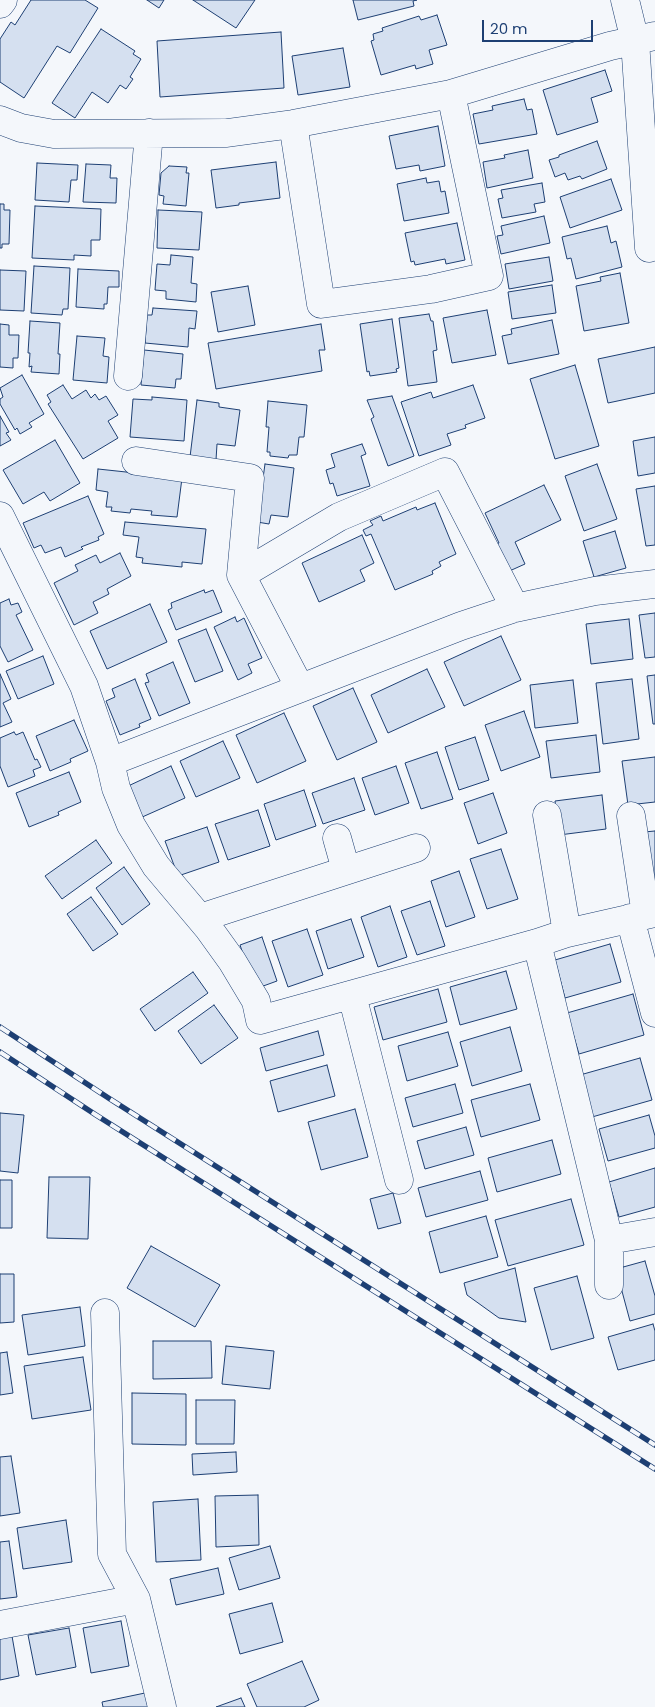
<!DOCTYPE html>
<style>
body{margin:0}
#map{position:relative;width:655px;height:1707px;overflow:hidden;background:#f4f7fb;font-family:Poppins,sans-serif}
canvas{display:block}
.scale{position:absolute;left:482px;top:20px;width:111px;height:22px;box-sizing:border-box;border:2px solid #1d3f73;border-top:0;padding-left:6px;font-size:15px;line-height:18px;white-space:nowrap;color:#1d3f73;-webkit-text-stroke:4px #f4f7fb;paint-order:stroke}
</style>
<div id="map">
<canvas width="655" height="1707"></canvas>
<div class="scale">20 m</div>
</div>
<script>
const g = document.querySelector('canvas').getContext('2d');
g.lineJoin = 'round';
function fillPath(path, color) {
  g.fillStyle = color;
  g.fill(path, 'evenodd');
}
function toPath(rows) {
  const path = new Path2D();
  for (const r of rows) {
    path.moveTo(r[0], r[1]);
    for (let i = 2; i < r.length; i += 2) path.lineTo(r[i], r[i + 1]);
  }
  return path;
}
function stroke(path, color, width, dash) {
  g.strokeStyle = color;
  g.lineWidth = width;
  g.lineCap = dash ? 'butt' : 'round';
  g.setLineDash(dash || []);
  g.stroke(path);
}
const building = toPath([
 [31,0,85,0,98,8,70,53,57,46,24,98,0,82,0,39,11,22,15,25,31,0],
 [147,0,164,0,159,8,147,0],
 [193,0,255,0,236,28,193,0],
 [353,0,417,0,413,1,414,6,358,20,353,0],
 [437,15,447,45,429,50,433,64,416,69,415,65,381,75,371,41,374,40,373,34,383,31,382,28,419,16,421,20,437,15],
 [101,29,135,51,133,54,141,59,130,77,133,79,126,89,120,85,108,103,92,92,75,118,52,103,101,29],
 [281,32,284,88,160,97,157,41,281,32],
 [343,48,350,87,298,95,292,56,343,48],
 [605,70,612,91,591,98,598,122,557,135,543,90,605,70],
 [524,99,527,110,532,109,537,134,479,144,473,114,493,110,492,106,524,99],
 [438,126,445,166,420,171,419,165,396,169,389,136,438,126],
 [597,141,607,169,582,179,580,176,568,180,565,173,555,177,549,160,559,157,559,155,597,141],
 [528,150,533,178,487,188,483,162,505,158,504,155,528,150],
 [276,162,280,198,239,203,239,205,216,208,211,170,276,162],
 [37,163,78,165,77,180,71,180,69,202,35,200,37,163],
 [86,164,111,165,110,178,117,178,116,203,83,202,86,164],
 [169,166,187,167,186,173,189,173,186,206,163,204,164,196,159,195,161,173,169,166],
 [426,178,427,183,439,181,441,192,445,191,449,213,404,221,397,184,426,178],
 [611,179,622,210,570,228,560,197,611,179],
 [542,183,545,202,534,204,536,212,502,218,498,199,503,198,501,190,542,183],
 [0,204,4,204,4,210,10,210,9,244,2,244,2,248,0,248,0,204],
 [35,206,101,209,100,240,91,240,91,256,74,255,74,260,32,258,35,206],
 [158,210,202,212,199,250,157,248,158,210],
 [544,216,550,243,501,254,497,236,503,235,501,226,544,216],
 [457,223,465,260,446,264,445,259,415,265,414,261,411,262,405,233,457,223],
 [607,226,611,243,616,241,622,267,576,279,571,258,567,259,562,237,607,226],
 [171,255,193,257,191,283,197,284,196,302,166,299,166,291,155,290,157,264,170,265,171,255],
 [549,257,553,281,509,289,505,264,549,257],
 [34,266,70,268,68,309,63,309,62,315,31,313,34,266],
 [78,269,119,271,119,287,108,287,107,304,104,304,104,309,76,307,78,269],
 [0,270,26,271,24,311,0,310,0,270],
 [620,273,629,323,584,331,576,286,601,281,600,277,620,273],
 [552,285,556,313,512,319,508,292,552,285],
 [248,286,255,325,218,332,211,292,248,286],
 [153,308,197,311,195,329,189,328,188,347,145,343,147,315,152,315,153,308],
 [487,310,496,355,452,363,443,318,487,310],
 [429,314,431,321,433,321,437,350,433,351,437,382,408,386,399,318,429,314],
 [392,319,399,368,396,369,397,372,370,376,369,371,367,372,360,324,392,319],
 [552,320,559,354,508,364,502,336,512,334,511,329,552,320],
 [30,321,60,323,58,354,60,354,59,374,31,372,32,366,29,367,30,353,28,353,30,321],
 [0,324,9,325,9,335,19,335,18,358,13,358,13,368,0,367,0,324],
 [321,324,325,350,319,350,322,371,216,389,208,343,321,324],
 [77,336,105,338,103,356,109,357,107,383,73,380,77,336],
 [655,347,655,393,608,403,598,359,655,347],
 [144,350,183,354,181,379,176,379,175,388,141,385,144,350],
 [575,365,599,446,555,459,530,379,575,365],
 [22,375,44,414,29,423,32,427,20,434,17,428,15,430,0,404,0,399,3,397,0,388,22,375],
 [63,385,72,399,86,390,91,398,95,394,99,400,106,396,118,415,108,421,118,438,83,459,48,404,51,402,47,395,63,385],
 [473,385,485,418,465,425,466,428,447,434,451,445,419,456,401,402,431,392,433,398,473,385],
 [392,396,414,456,388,466,371,419,374,417,367,400,392,396],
 [152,397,187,400,184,441,130,437,133,399,152,400,152,397],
 [197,400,219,403,219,407,240,410,235,446,217,444,216,460,190,457,197,400],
 [268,401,307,405,304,437,299,437,297,455,289,455,288,458,270,456,270,452,267,452,269,427,266,427,268,401],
 [0,416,9,432,6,433,11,440,0,446,0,416],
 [655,437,655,473,638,476,633,441,655,437],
 [55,440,80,483,50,501,44,492,23,504,3,470,55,440],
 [362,444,366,454,361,456,370,486,337,496,333,483,330,484,326,470,335,467,331,454,362,444],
 [265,464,294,468,288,517,271,515,269,524,257,522,265,464],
 [597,464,617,519,584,531,565,476,597,464],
 [98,469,182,478,177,517,151,515,152,511,131,509,130,513,111,511,112,507,106,507,108,492,96,490,98,469],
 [544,485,561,520,515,542,525,564,505,573,492,546,499,543,485,513,544,485],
 [655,486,655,545,646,546,636,489,655,486],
 [88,496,104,534,98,537,99,540,81,547,83,549,65,557,61,547,45,553,41,545,34,548,23,523,88,496],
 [435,503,456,554,439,562,441,566,432,571,433,574,395,590,371,534,366,536,363,530,373,525,370,521,381,516,383,521,416,507,417,510,435,503],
 [125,522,206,529,202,564,182,562,182,567,142,563,143,558,136,557,139,537,123,535,125,522],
 [615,531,626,568,594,577,583,541,615,531],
 [362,535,374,563,360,570,365,581,319,602,302,563,362,535],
 [120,553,131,576,107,589,109,594,93,602,98,613,74,625,54,583,78,571,75,565,96,555,100,563,120,553],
 [204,590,205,593,213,590,222,612,176,630,168,610,172,608,171,603,204,590],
 [9,599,11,605,18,603,22,612,16,615,33,650,8,662,0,646,0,603,9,599],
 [150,604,167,642,107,669,90,631,150,604],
 [655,613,655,657,645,658,639,615,655,613],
 [235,617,237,622,244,618,262,658,248,664,252,673,238,680,214,627,235,617],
 [629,619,633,659,591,664,586,624,629,619],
 [206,629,223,671,195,682,178,640,206,629],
 [501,636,521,680,464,706,444,662,501,636],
 [43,656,54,684,18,699,6,671,43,656],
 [173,662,190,703,159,716,145,683,149,682,146,674,173,662],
 [427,669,445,707,388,733,371,695,427,669],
 [0,674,11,699,3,703,12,722,0,727,0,674],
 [655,675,655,724,653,724,647,676,655,675],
 [135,679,151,719,139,724,140,727,120,735,106,701,115,697,112,689,135,679],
 [632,679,639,739,603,744,596,683,632,679],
 [573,680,578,723,535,728,530,685,573,680],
 [353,688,377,742,337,760,313,706,353,688],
 [524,711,540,757,501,771,485,725,524,711],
 [284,713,306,761,257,783,236,735,284,713],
 [74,720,88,751,70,759,71,762,50,771,36,736,74,720],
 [14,732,16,735,23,732,35,760,37,759,41,767,33,770,35,776,8,787,0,766,0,738,14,732],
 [596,735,600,772,551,778,546,741,596,735],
 [475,737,489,780,459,790,445,747,475,737],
 [223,741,240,778,196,797,180,761,223,741],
 [437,752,453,799,421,809,405,763,437,752],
 [655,757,655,802,628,805,622,761,655,757],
 [171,766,185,798,140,818,126,787,171,766],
 [396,766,409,803,375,815,362,778,396,766],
 [69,772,81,802,58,812,59,815,29,827,16,793,69,772],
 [354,778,365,810,323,824,312,793,354,778],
 [304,790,316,826,276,840,264,804,304,790],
 [493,793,507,833,478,844,464,803,493,793],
 [602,795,606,829,559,835,555,801,602,795],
 [258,810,270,846,228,860,215,824,258,810],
 [207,827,219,862,178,876,165,841,207,827],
 [655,831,655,879,650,880,644,832,655,831],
 [96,840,112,863,62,899,45,876,96,840],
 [501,849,518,899,487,909,470,859,501,849],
 [124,867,150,904,122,925,96,888,124,867],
 [459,871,475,917,446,927,431,881,459,871],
 [91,897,118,934,93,951,67,914,91,897],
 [430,901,445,946,417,955,401,911,430,901],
 [390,906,407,957,378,967,361,917,390,906],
 [351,919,364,957,328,969,316,931,351,919],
 [307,929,323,975,288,987,272,941,307,929],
 [262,937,277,981,255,989,240,945,262,937],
 [610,944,621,982,565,998,555,960,610,944],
 [506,971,517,1009,460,1025,450,987,506,971],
 [193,972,208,993,155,1031,140,1009,193,972],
 [438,989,447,1022,383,1040,374,1007,438,989],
 [633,994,644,1035,579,1054,567,1013,633,994],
 [214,1005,238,1038,201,1064,178,1031,214,1005],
 [510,1027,522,1071,472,1086,460,1042,510,1027],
 [318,1031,324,1055,266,1071,260,1048,318,1031],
 [448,1032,458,1066,407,1081,398,1046,448,1032],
 [640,1058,652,1100,592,1117,580,1075,640,1058],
 [327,1065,335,1096,278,1112,270,1081,327,1065],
 [455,1084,463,1113,413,1127,405,1098,455,1084],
 [530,1084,540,1120,481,1137,471,1100,530,1084],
 [355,1109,368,1157,321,1170,308,1122,355,1109],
 [0,1113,24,1115,18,1173,0,1171,0,1113],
 [649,1115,655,1136,655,1148,608,1161,599,1129,649,1115],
 [466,1127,474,1155,425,1169,417,1141,466,1127],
 [552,1140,561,1174,497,1192,488,1158,552,1140],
 [655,1168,655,1207,619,1217,609,1182,655,1168],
 [480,1171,488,1200,426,1217,418,1188,480,1171],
 [49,1177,90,1177,88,1239,47,1238,49,1177],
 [0,1180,12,1180,12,1228,0,1228,0,1180],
 [393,1193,401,1223,378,1229,370,1199,393,1193],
 [571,1199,584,1245,508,1266,495,1220,571,1199],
 [486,1216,498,1257,440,1273,429,1232,486,1216],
 [151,1246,220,1285,195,1327,127,1288,151,1246],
 [645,1261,655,1296,655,1314,630,1321,616,1269,645,1261],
 [515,1268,526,1322,499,1318,467,1295,464,1283,515,1268],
 [0,1274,14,1274,14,1322,0,1323,0,1274],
 [577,1276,594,1338,551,1350,534,1288,577,1276],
 [80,1307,85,1346,28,1355,22,1315,80,1307],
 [653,1324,655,1331,655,1360,618,1370,608,1337,653,1324],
 [153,1341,211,1341,212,1378,153,1379,153,1341],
 [226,1346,274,1351,270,1389,222,1384,226,1346],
 [7,1352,13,1393,0,1395,0,1353,7,1352],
 [83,1357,91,1410,32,1419,24,1366,83,1357],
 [132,1393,186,1394,186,1445,132,1444,132,1393],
 [196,1400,235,1400,234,1444,196,1444,196,1400],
 [236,1452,237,1472,193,1475,192,1454,236,1452],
 [11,1456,20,1513,0,1516,0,1457,11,1456],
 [258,1495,259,1545,216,1547,215,1496,258,1495],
 [198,1499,201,1560,156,1562,153,1502,198,1499],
 [66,1520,72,1562,23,1569,17,1528,66,1520],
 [9,1541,17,1597,0,1599,0,1542,9,1541],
 [270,1546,280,1578,239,1590,229,1558,270,1546],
 [218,1568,224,1594,176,1605,170,1579,218,1568],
 [272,1603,283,1642,240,1654,229,1614,272,1603],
 [121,1621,129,1666,91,1673,83,1628,121,1621],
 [69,1628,76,1667,36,1675,28,1635,69,1628],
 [12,1636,19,1676,0,1680,0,1638,12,1636],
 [302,1661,319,1700,304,1707,257,1707,247,1684,302,1661],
 [145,1693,148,1707,103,1707,102,1702,145,1693],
 [241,1698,245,1707,216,1707,241,1698]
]);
fillPath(building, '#d5e0f0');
stroke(building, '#1d3f73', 1);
const minor = toPath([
 [625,0,635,41,649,248,655,246],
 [0,4,3,0],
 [0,120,21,128,54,134,227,133,293,124,451,94,610,46,655,36],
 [293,124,321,304,431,289,489,276,451,94],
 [128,376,149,133],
 [136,461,250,478,241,575,300,688],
 [0,516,84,686,110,762,116,788,131,825,156,866,209,929,232,961,256,1001,260,1020,537,943,567,933,655,913],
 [241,575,339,517,445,472,515,608],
 [110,762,461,626,515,608,595,591,655,584],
 [547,815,567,933],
 [631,816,646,915],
 [337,838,346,870],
 [200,918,416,848],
 [630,918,655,1013],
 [537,943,609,1240,609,1285],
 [352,995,399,1180],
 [609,1240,655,1232],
 [105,1313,112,1554,136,1599,162,1707],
 [0,1625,136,1599]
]);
stroke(minor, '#1d3f73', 29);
stroke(minor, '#f4f7fb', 28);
const rail = toPath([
 [0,1027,110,1099,655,1445],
 [0,1052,96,1115,655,1469]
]);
stroke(rail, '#1d3f73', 5.5);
stroke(rail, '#f4f7fb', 4, [11]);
</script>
